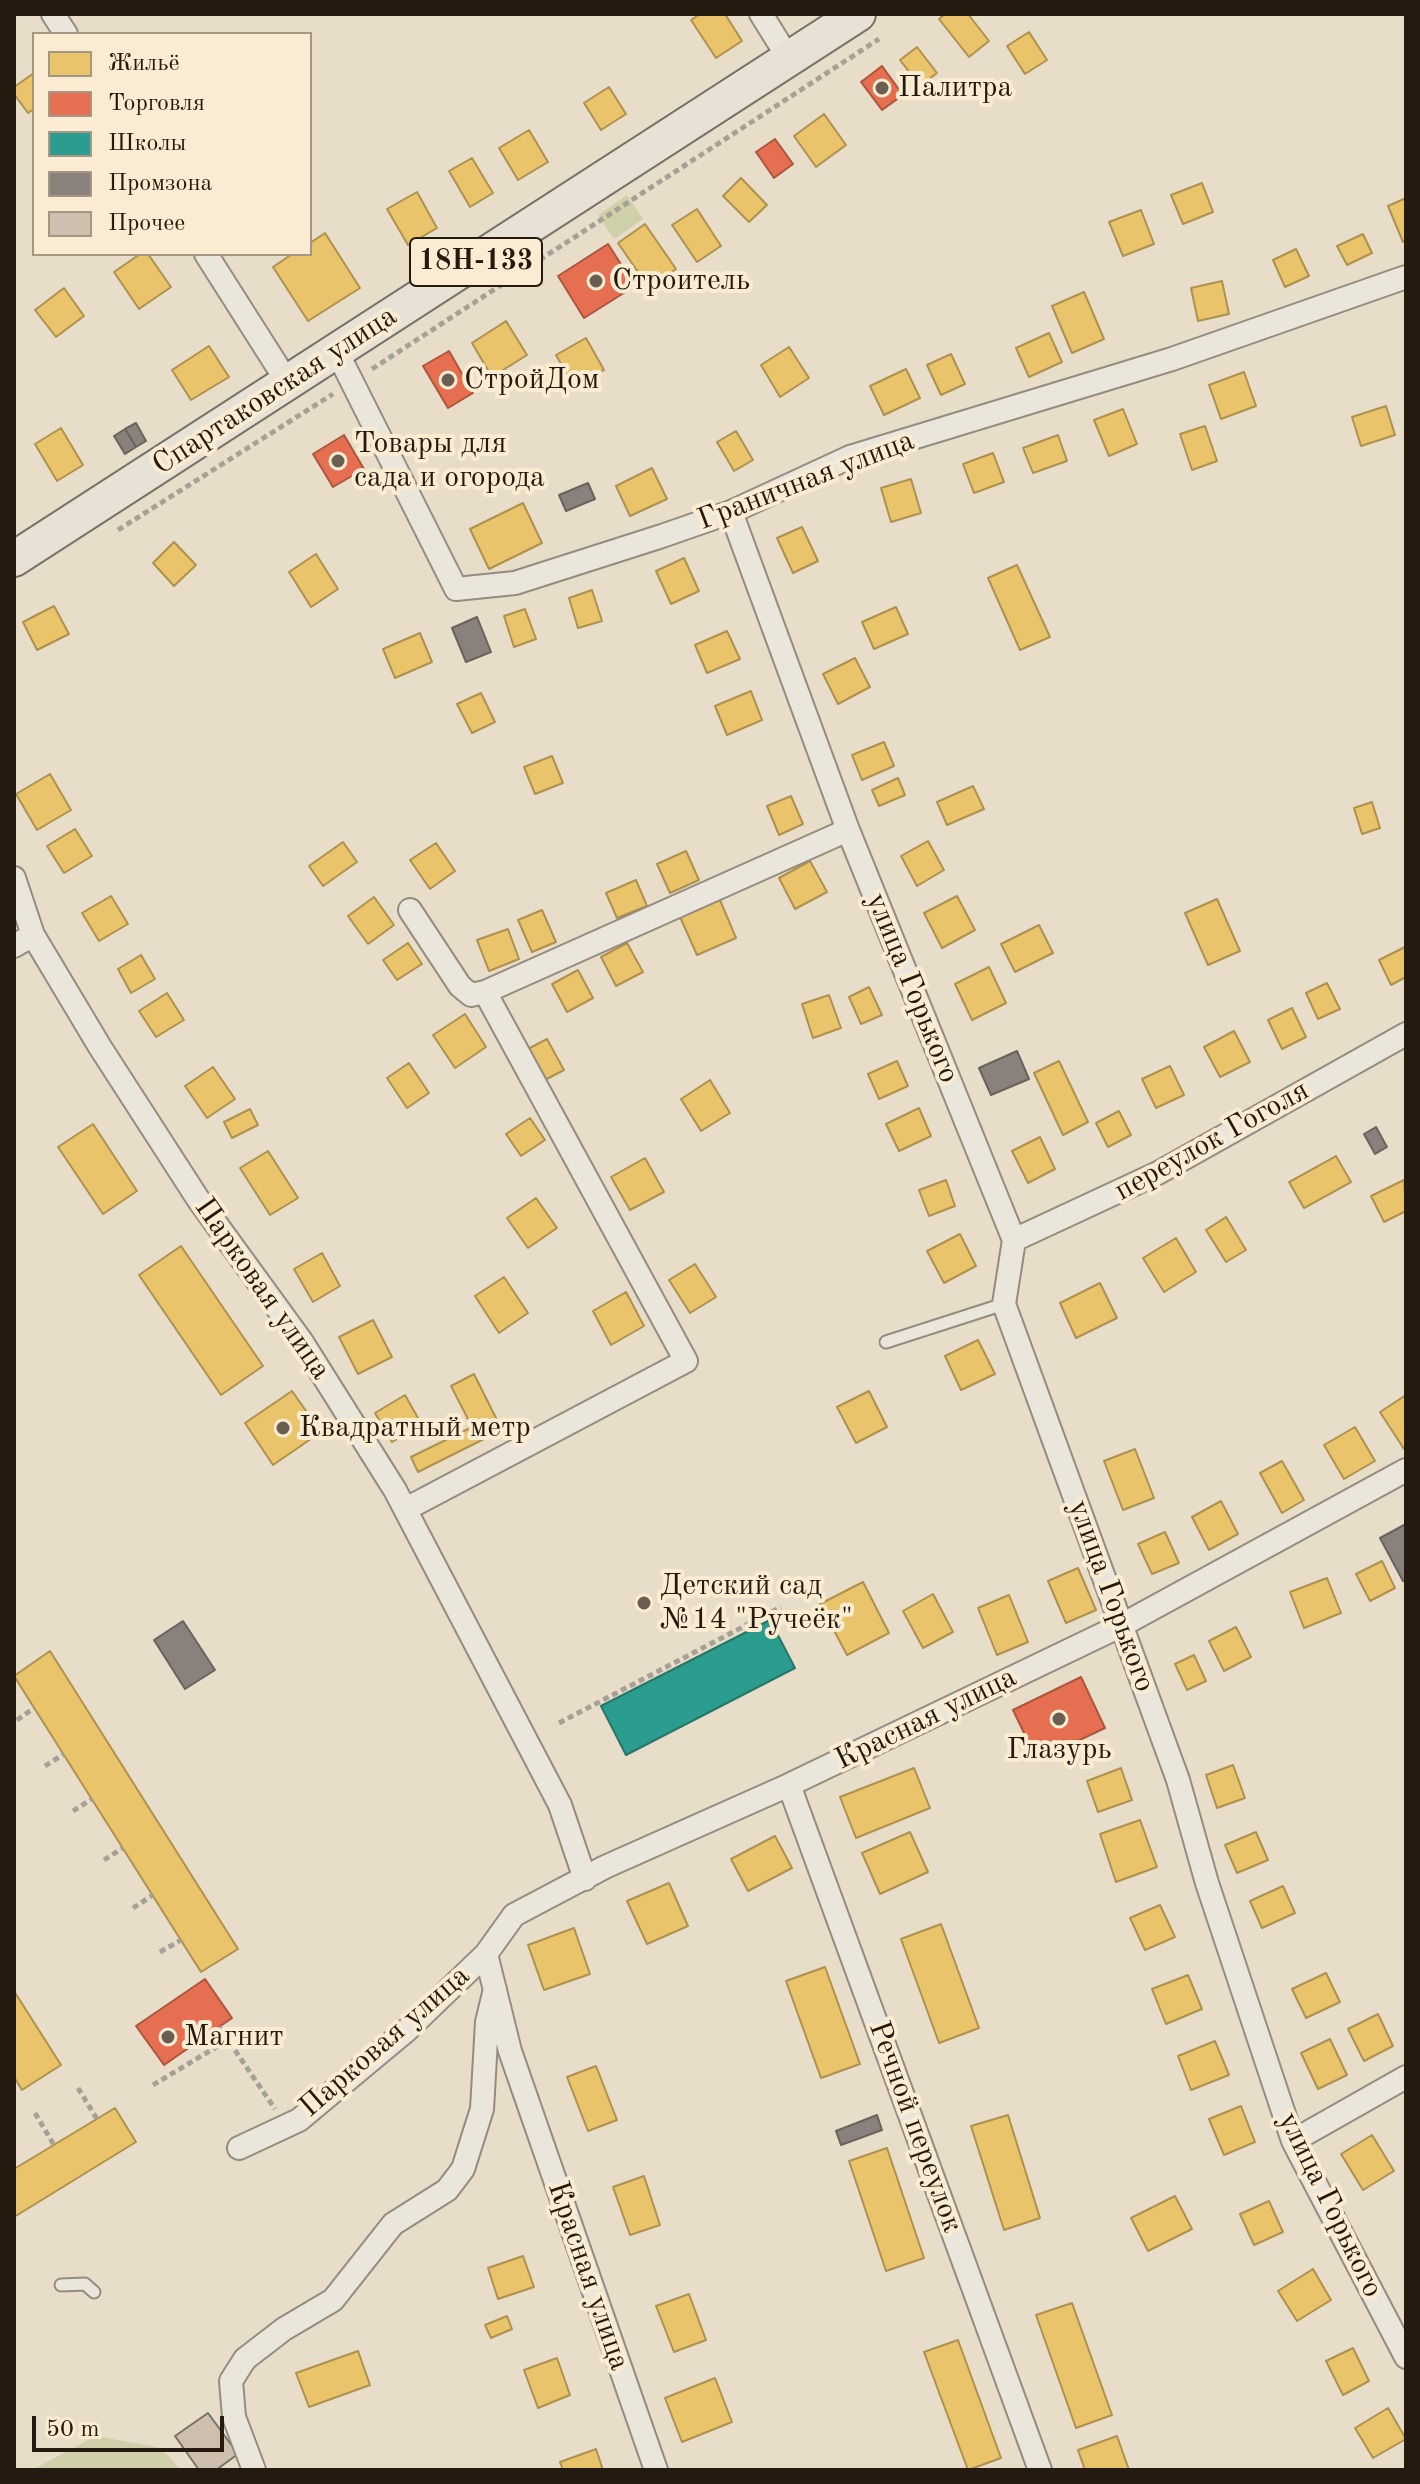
<!DOCTYPE html>
<meta charset="utf-8">
<style>
body{margin:0}
#map{position:relative;width:1420px;height:2484px;overflow:hidden;background:#e8ddc8;font-family:"Old Standard TT",serif}
canvas{display:block}
.frame{position:absolute;inset:0;border:16px solid #241a10;pointer-events:none}
.legend{position:absolute;left:32px;top:32px;width:280px;height:224px;box-sizing:border-box;background:#f9ecd2;border:2px solid #a49884;margin:0;padding:10px 14px;list-style:none;font-size:24px;color:#241a10}
.legend li{display:flex;align-items:center;gap:16px;height:40px}
.legend b{width:40px;border:2px solid #a49884}
.scale{position:absolute;left:32px;top:2416px;width:192px;height:36px;box-sizing:border-box;border:4px solid #241a10;border-top:0;padding-left:10px;font-size:24px;line-height:28px;white-space:nowrap;color:#241a10;-webkit-text-stroke:6px #f9ecd2;paint-order:stroke}
</style>
<div id="map">
<canvas width="1420" height="2484"></canvas>
<div class="frame"></div>
<ul class="legend">
<li><b style="height:22px;background:#e9c46a"></b>Жильё</li>
<li><b style="height:22px;background:#e76f51"></b>Торговля</li>
<li><b style="height:22px;background:#2a9d8f"></b>Школы</li>
<li><b style="height:22px;background:#8a817c"></b>Промзона</li>
<li><b style="height:22px;background:#cebfae"></b>Прочее</li>
</ul>
<div class="scale">50 m</div>
</div>
<script>
const g = document.querySelector('canvas').getContext('2d');
g.lineJoin = 'round';
function fillPath(path, color) {
  g.fillStyle = color;
  g.fill(path, 'evenodd');
}
function toPath(rows) {
  const path = new Path2D();
  for (const r of rows) {
    path.moveTo(r[0], r[1]);
    for (let i = 2; i < r.length; i += 2) path.lineTo(r[i], r[i + 1]);
  }
  return path;
}
function stroke(path, color, width, dash) {
  g.strokeStyle = color;
  g.lineWidth = width;
  g.lineCap = dash ? 'butt' : 'round';
  g.setLineDash(dash || []);
  g.stroke(path);
}
function drawText(font, color, halo, rows, align = 'center') {
  g.font = font + ' "Old Standard TT",serif';
  g.lineWidth = 8;
  g.setLineDash([]);
  g.textBaseline = 'middle';
  g.strokeStyle = halo;
  g.fillStyle = color;
  for (const [text, x, y, turn = 0] of rows) {
    g.save();
    g.translate(x, y);
    g.rotate((+turn || 0) * Math.PI / 180);
    g.textAlign = isNaN(turn) ? turn : align;
    if (halo) g.strokeText(text, 0, 0);
    g.fillText(text, 0, 0);
    g.restore();
  }
}
fillPath(toPath([
 [627,195,643,219,614,239,598,215],
 [96,2436,161,2448,181,2470,32,2470]
]), '#cfcfaa');
const homes = toPath([
 [700,14,725,14,742,41,716,58,691,20,700,14],
 [945,14,968,14,989,41,969,57,939,19,945,14],
 [1029,32,1047,60,1025,74,1007,46,1029,32],
 [917,47,937,73,920,86,900,60,917,47],
 [34,73,34,109,28,113,14,94,14,87,34,73],
 [609,87,626,114,601,130,584,103,609,87],
 [824,114,846,145,816,167,794,136,824,114],
 [529,130,548,162,518,180,499,148,529,130],
 [472,158,493,193,470,207,449,171,472,158],
 [741,178,767,205,749,222,723,196,741,178],
 [1202,183,1213,212,1183,224,1171,195,1202,183],
 [417,192,437,228,408,245,387,209,417,192],
 [1406,198,1406,240,1403,242,1388,206,1406,198],
 [697,209,721,246,697,262,672,225,697,209],
 [1141,210,1154,244,1123,256,1109,222,1141,210],
 [645,224,676,269,649,288,618,243,645,224],
 [325,233,360,288,308,321,273,267,292,254,310,254,310,243,325,233],
 [1363,234,1372,253,1347,265,1337,246,1363,234],
 [1296,249,1309,276,1285,287,1273,260,1296,249],
 [140,254,148,254,171,287,139,309,114,272,140,254],
 [1222,281,1229,314,1198,321,1191,288,1222,281],
 [64,288,84,316,56,337,35,310,64,288],
 [1084,292,1104,339,1072,353,1052,306,1084,292],
 [506,321,527,355,492,377,472,343,506,321],
 [1049,333,1062,362,1029,377,1016,348,1049,333],
 [586,338,604,370,574,387,556,355,586,338],
 [209,346,229,377,191,400,172,370,209,346],
 [789,347,809,378,780,397,761,365,789,347],
 [951,354,965,384,941,395,927,365,951,354],
 [906,369,920,398,884,415,870,386,906,369],
 [1244,372,1256,406,1221,419,1209,385,1244,372],
 [1386,406,1395,435,1361,446,1352,417,1386,406],
 [1123,409,1137,444,1109,456,1094,420,1123,409],
 [1205,426,1217,461,1192,470,1180,434,1205,426],
 [61,428,83,465,57,481,35,444,61,428],
 [736,431,753,460,734,471,717,442,736,431],
 [1058,435,1067,461,1033,473,1023,448,1058,435],
 [993,453,1004,482,974,493,963,464,993,453],
 [652,468,667,499,630,516,616,486,652,468],
 [911,479,921,513,891,522,881,488,911,479],
 [523,503,542,543,489,569,470,529,523,503],
 [802,527,818,561,793,573,777,538,802,527],
 [174,542,196,565,174,586,153,563,174,542],
 [316,554,338,589,311,607,289,572,316,554],
 [684,558,699,591,671,604,656,571,684,558],
 [1017,565,1050,637,1020,650,988,578,1017,565],
 [592,590,602,621,578,628,569,598,592,590],
 [54,606,69,634,37,650,23,622,54,606],
 [896,607,908,634,874,649,862,622,896,607],
 [525,609,536,639,514,647,504,616,525,609],
 [727,631,740,659,707,673,695,645,727,631],
 [420,633,432,662,395,678,383,649,420,633],
 [855,658,870,687,838,704,823,674,855,658],
 [751,691,762,720,727,735,715,706,751,691],
 [481,693,495,722,472,733,457,704,481,693],
 [884,742,894,766,862,780,852,755,884,742],
 [552,756,563,783,535,794,524,767,552,756],
 [50,774,71,810,37,830,16,794,50,774],
 [898,778,905,795,879,806,872,790,898,778],
 [973,786,984,809,947,825,937,802,973,786],
 [791,796,803,824,779,835,767,806,791,796],
 [1372,802,1380,828,1362,834,1354,808,1372,802],
 [75,829,92,856,64,873,47,846,75,829],
 [928,841,944,870,917,886,901,856,928,841],
 [343,842,357,862,323,886,309,866,343,842],
 [436,843,455,871,430,889,410,860,436,843],
 [686,851,699,880,670,893,657,864,686,851],
 [810,861,827,892,795,909,779,878,810,861],
 [636,880,647,906,617,918,606,893,636,880],
 [111,896,128,924,99,941,82,913,111,896],
 [957,896,975,930,942,948,924,913,957,896],
 [374,897,394,925,368,944,348,916,374,897],
 [1217,899,1240,951,1208,965,1185,913,1217,899],
 [720,900,736,938,697,955,680,917,720,900],
 [542,910,556,942,532,952,518,920,542,910],
 [1039,925,1053,953,1015,972,1001,944,1039,925],
 [508,929,519,959,489,971,477,940,508,929],
 [408,943,422,964,397,980,383,960,408,943],
 [627,943,643,972,616,986,601,957,627,943],
 [1405,947,1406,977,1391,985,1379,960,1405,947],
 [141,955,155,979,131,993,118,969,141,955],
 [989,967,1006,1003,972,1020,955,984,989,967],
 [578,970,593,998,567,1012,552,984,578,970],
 [1327,983,1340,1009,1318,1019,1306,993,1327,983],
 [869,987,882,1015,861,1024,849,997,869,987],
 [167,993,184,1020,156,1037,139,1011,167,993],
 [829,995,841,1028,813,1038,802,1004,829,995],
 [1292,1008,1306,1037,1282,1049,1268,1020,1292,1008],
 [465,1014,486,1047,455,1068,433,1035,465,1014],
 [1234,1031,1250,1062,1220,1077,1204,1047,1234,1031],
 [547,1039,564,1070,543,1081,526,1050,547,1039],
 [897,1061,908,1086,879,1099,868,1074,897,1061],
 [1059,1061,1088,1122,1063,1135,1034,1073,1059,1061],
 [409,1063,429,1093,407,1108,387,1078,409,1063],
 [1170,1066,1184,1095,1156,1108,1142,1079,1170,1066],
 [213,1067,235,1099,207,1118,185,1086,213,1067],
 [710,1080,730,1113,701,1131,681,1099,710,1080],
 [919,1108,931,1136,899,1151,886,1124,919,1108],
 [250,1109,258,1125,232,1138,224,1122,250,1109],
 [1119,1111,1131,1135,1108,1147,1096,1123,1119,1111],
 [530,1118,545,1140,521,1156,506,1134,530,1118],
 [93,1124,137,1191,103,1214,58,1147,93,1124],
 [1040,1137,1055,1169,1028,1183,1012,1151,1040,1137],
 [268,1151,298,1198,270,1215,240,1168,268,1151],
 [1336,1156,1351,1182,1304,1208,1289,1182,1336,1156],
 [645,1158,664,1192,630,1210,611,1177,645,1158],
 [946,1180,955,1206,929,1216,919,1190,946,1180],
 [1404,1180,1406,1211,1384,1222,1371,1196,1404,1180],
 [536,1198,557,1228,528,1248,507,1218,536,1198],
 [1226,1217,1246,1250,1226,1262,1206,1230,1226,1217],
 [960,1234,976,1266,944,1283,927,1251,960,1234],
 [1176,1238,1196,1272,1164,1292,1143,1258,1176,1238],
 [181,1246,263,1366,221,1395,139,1275,181,1246],
 [322,1253,340,1286,313,1302,294,1269,322,1253],
 [695,1264,716,1297,690,1313,669,1280,695,1264],
 [504,1277,528,1313,499,1333,475,1296,504,1277],
 [1100,1283,1117,1318,1076,1338,1060,1303,1100,1283],
 [626,1292,644,1326,611,1345,593,1311,626,1292],
 [373,1320,392,1357,358,1374,339,1337,373,1320],
 [978,1340,995,1374,961,1390,945,1356,978,1340],
 [474,1374,502,1430,418,1472,411,1457,472,1427,451,1386,474,1374],
 [292,1391,321,1432,273,1465,245,1423,292,1391],
 [869,1391,887,1427,856,1443,837,1407,869,1391],
 [405,1395,422,1425,392,1442,375,1413,405,1395],
 [1406,1395,1406,1447,1404,1449,1380,1412,1406,1395],
 [1355,1427,1375,1461,1344,1479,1324,1445,1355,1427],
 [1135,1449,1154,1498,1123,1510,1104,1461,1135,1449],
 [1282,1461,1304,1500,1282,1513,1260,1473,1282,1461],
 [1221,1501,1238,1534,1209,1550,1192,1517,1221,1501],
 [1165,1532,1179,1563,1152,1574,1138,1544,1165,1532],
 [1382,1561,1395,1588,1370,1601,1356,1574,1382,1561],
 [1078,1568,1096,1610,1066,1623,1048,1581,1078,1568],
 [1327,1578,1341,1613,1304,1628,1290,1592,1327,1578],
 [863,1582,889,1633,847,1655,820,1604,863,1582],
 [933,1594,953,1632,923,1648,903,1611,933,1594],
 [1009,1595,1028,1642,997,1655,978,1608,1009,1595],
 [1236,1627,1251,1657,1224,1671,1209,1641,1236,1627],
 [50,1651,238,1949,201,1972,14,1676,50,1651],
 [1194,1655,1206,1681,1187,1690,1175,1664,1194,1655],
 [1233,1765,1245,1798,1217,1808,1206,1775,1233,1765],
 [914,1768,930,1808,856,1838,840,1797,914,1768],
 [1121,1768,1132,1800,1098,1812,1087,1781,1121,1768],
 [1140,1820,1157,1867,1116,1882,1100,1834,1140,1820],
 [910,1832,928,1872,880,1894,862,1853,910,1832],
 [1256,1832,1268,1860,1237,1873,1225,1845,1256,1832],
 [775,1836,792,1868,748,1891,731,1859,775,1836],
 [669,1883,688,1926,647,1944,627,1901,669,1883],
 [1283,1886,1295,1913,1262,1928,1250,1901,1283,1886],
 [1160,1905,1175,1937,1145,1950,1130,1918,1160,1905],
 [941,1924,979,2028,939,2043,901,1939,941,1924],
 [574,1928,590,1974,544,1990,528,1945,574,1928],
 [825,1967,860,2064,821,2078,786,1981,825,1967],
 [1326,1973,1340,2002,1306,2018,1292,1989,1326,1973],
 [1188,1975,1202,2009,1166,2024,1152,1989,1188,1975],
 [14,1991,61,2065,22,2090,14,2077,14,1991],
 [1378,2014,1393,2046,1364,2061,1348,2029,1378,2014],
 [1330,2039,1347,2075,1318,2089,1301,2053,1330,2039],
 [1215,2041,1229,2075,1191,2090,1178,2056,1215,2041],
 [596,2066,617,2120,588,2131,567,2077,596,2066],
 [1241,2106,1255,2142,1224,2155,1209,2119,1241,2106],
 [115,2108,136,2142,14,2217,14,2169,115,2108],
 [1008,2115,1040,2218,1004,2230,971,2126,1008,2115],
 [1372,2135,1394,2171,1363,2190,1341,2154,1372,2135],
 [887,2148,924,2258,886,2271,849,2161,887,2148],
 [644,2176,660,2225,630,2235,613,2187,644,2176],
 [1175,2196,1192,2229,1148,2251,1131,2218,1175,2196],
 [1269,2201,1283,2232,1254,2245,1240,2214,1269,2201],
 [523,2256,534,2287,498,2299,488,2268,523,2256],
 [1313,2269,1331,2300,1297,2321,1278,2291,1313,2269],
 [689,2294,706,2340,674,2352,656,2306,689,2294],
 [1072,2303,1112,2415,1076,2428,1036,2315,1072,2303],
 [507,2316,512,2329,491,2338,485,2325,507,2316],
 [958,2340,1001,2458,968,2470,924,2352,958,2340],
 [1353,2348,1369,2381,1343,2395,1326,2361,1353,2348],
 [358,2351,370,2385,309,2407,296,2373,358,2351],
 [557,2358,570,2395,538,2408,524,2370,557,2358],
 [715,2378,732,2422,682,2442,665,2398,715,2378],
 [1388,2408,1406,2439,1373,2458,1355,2428,1388,2408],
 [1117,2436,1129,2470,1085,2470,1078,2450,1117,2436],
 [596,2449,603,2470,563,2470,560,2462,596,2449]
]);
fillPath(homes, '#e9c46a');
stroke(homes, '#ae914f', 2);
const shops = toPath([
 [882,66,903,95,882,110,861,82,882,66],
 [775,139,793,164,774,178,756,152,775,139],
 [608,244,635,286,584,318,558,276,608,244],
 [449,351,473,393,448,408,423,366,449,351],
 [344,435,364,469,333,487,313,454,344,435],
 [1081,1677,1105,1728,1037,1760,1013,1710,1081,1677],
 [205,1979,232,2018,164,2065,136,2026,205,1979]
]);
fillPath(shops, '#e76f51');
stroke(shops, '#ac563e', 2);
const schools = toPath([
 [770,1620,795,1668,626,1755,601,1706,770,1620]
]);
fillPath(schools, '#2a9d8f');
stroke(schools, '#287669', 2);
const industry = toPath([
 [136,423,146,441,136,447,125,429,136,423],
 [125,429,136,447,125,454,114,436,125,429],
 [588,483,595,499,566,511,559,495,588,483],
 [477,617,491,652,466,662,452,628,477,617],
 [1017,1051,1029,1079,991,1095,979,1068,1017,1051],
 [1376,1127,1387,1147,1375,1154,1364,1134,1376,1127],
 [1406,1524,1406,1580,1403,1581,1380,1538,1406,1524],
 [183,1621,215,1670,185,1689,154,1640,183,1621],
 [877,2115,882,2130,841,2145,836,2131,877,2115]
]);
fillPath(industry, '#8a817c');
stroke(industry, '#6b625c', 2);
const building = toPath([
 [208,2413,238,2454,216,2470,199,2470,175,2436,208,2413]
]);
fillPath(building, '#cebfae');
stroke(building, '#787266', 2);
const lane = toPath([
 [886,1342,1004,1304],
 [61,2285,85,2284,94,2292]
]);
const street = toPath([
 [53,14,66,34],
 [761,14,789,59],
 [206,254,288,383],
 [337,352,456,589,515,583,662,536,731,512,850,457,1172,359,1406,277],
 [731,512,848,830,1014,1240,1004,1304,1178,1780,1207,1883,1293,2141,1406,2357],
 [14,878,33,935,100,1047,198,1199,302,1342,395,1490,560,1805,585,1879],
 [410,910,460,986,471,995,485,992],
 [14,946,33,935],
 [1014,1240,1158,1173,1406,1034],
 [406,1509,686,1361,485,992,848,830],
 [789,1785,1040,2470],
 [486,1954,510,2051,656,2470],
 [1293,2141,1406,2077],
 [239,2148,299,2120,407,2030,486,1954,514,1915,605,1867,789,1785,1122,1625,1406,1470],
 [254,2470,234,2417,231,2381,245,2359,284,2329,333,2300,393,2224,447,2190,463,2169,482,2109,487,2022,495,1989]
]);
const primary = toPath([
 [14,559,858,14]
]);
stroke(lane, '#938c7f', 15);
stroke(street, '#938c7f', 26);
stroke(primary, '#787266', 38);
stroke(toPath([
 [372,369,879,39],
 [118,530,333,394],
 [17,1720,34,1708],
 [559,1723,781,1607],
 [45,1766,64,1754],
 [73,1811,92,1799],
 [104,1860,123,1848],
 [133,1908,153,1895],
 [160,1952,181,1940],
 [219,2027,228,2040],
 [153,2085,228,2040,275,2109],
 [78,2088,97,2119],
 [35,2113,54,2145]
]), '#a6a097', 5, [6, 4]);
stroke(lane, '#ebe6dc', 11);
stroke(street, '#ebe6dc', 22);
stroke(primary, '#e8e2d6', 34);
for (const [x, y, r, color] of [
 [882,88,8,"#695e50"],
 [596,281,8,"#695e50"],
 [448,380,8,"#695e50"],
 [338,461,8,"#695e50"],
 [283,1428,8,"#695e50"],
 [644,1603,8,"#695e50"],
 [1059,1719,8,"#695e50"],
 [168,2037,8,"#695e50"]
]) {
  const dot = new Path2D();
  dot.arc(x, y, r, 0, 2 * Math.PI);
  g.fillStyle = color;
  g.fill(dot);
  stroke(dot, '#f9ecd2', 3);
}
for (const [x, y, w] of [
 [476,262,132]
]) {
  const box = new Path2D();
  box.roundRect(x - w / 2, y - 24, w, 48, 6);
  g.fillStyle = '#f9ecd2';
  g.fill(box);
  stroke(box, '#241a10', 2);
}
drawText('bold 28px', '#241a10', null, [
 ["18Н-133",476,262]
]);
drawText('30px', '#241a10', '#f9ecd2', [
 ["Палитра",898,88],
 ["Строитель",612,281],
 ["СтройДом",464,380],
 ["Товары для",354,444],
 ["сада и огорода",354,478],
 ["Квадратный метр",299,1428],
 ["Детский сад",660,1586],
 ["№14 \"Ручеёк\"",660,1620],
 ["Глазурь",1059,1750,"center"],
 ["Магнит",184,2037]
], 'left');
drawText('30px', '#241a10', '#f9ecd2', [
 ["Спартаковская улица",275,391,-33],
 ["Граничная улица",806,481,-21],
 ["улица Горького",912,988,68],
 ["переулок Гоголя",1212,1141,-29],
 ["Парковая улица",262,1289,55],
 ["улица Горького",1111,1596,70],
 ["Красная улица",926,1719,-26],
 ["Парковая улица",385,2042,-41],
 ["Речной переулок",915,2127,70],
 ["улица Горького",1330,2205,64],
 ["Красная улица",588,2276,71]
]);
</script>
